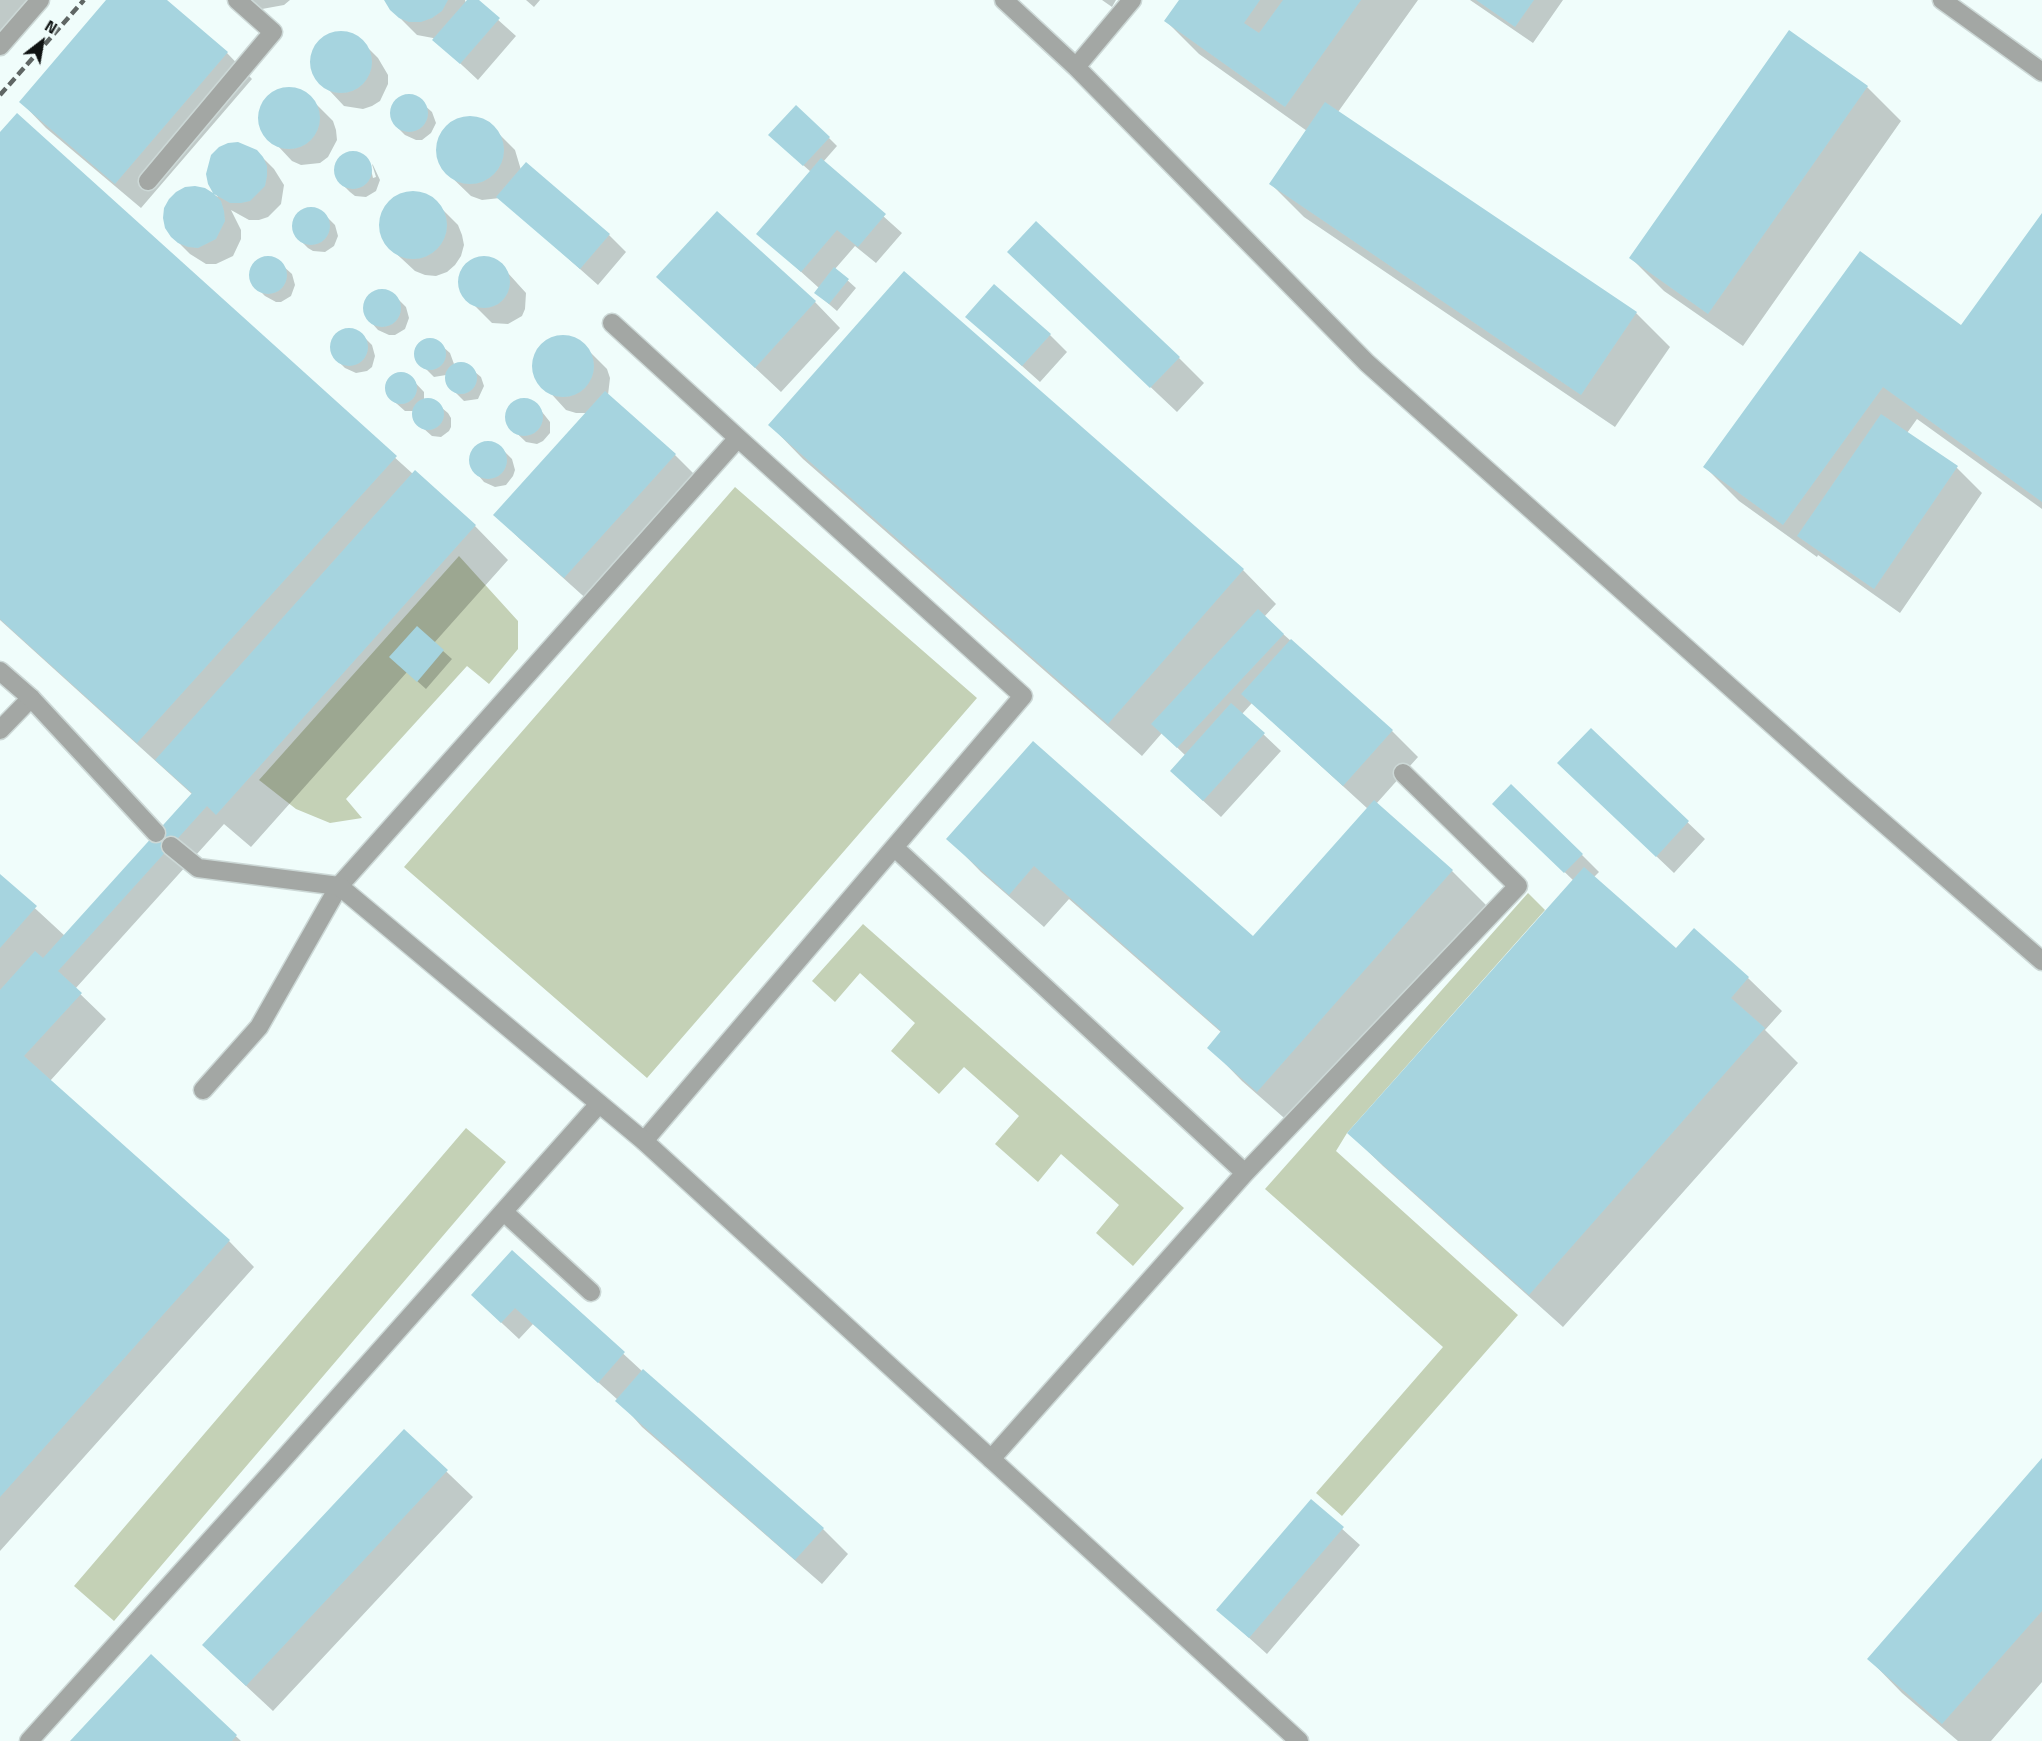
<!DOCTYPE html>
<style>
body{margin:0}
#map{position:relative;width:2042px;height:1741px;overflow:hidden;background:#f0fdfb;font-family:"Titillium Web",sans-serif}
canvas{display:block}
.north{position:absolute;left:12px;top:12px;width:60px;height:60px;-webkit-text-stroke:4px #f0fdfb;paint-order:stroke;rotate:31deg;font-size:16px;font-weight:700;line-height:24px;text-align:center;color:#0f1312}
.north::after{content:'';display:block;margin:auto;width:21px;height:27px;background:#0f1312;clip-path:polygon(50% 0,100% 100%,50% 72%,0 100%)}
</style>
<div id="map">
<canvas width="2042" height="1741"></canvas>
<div class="north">N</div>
</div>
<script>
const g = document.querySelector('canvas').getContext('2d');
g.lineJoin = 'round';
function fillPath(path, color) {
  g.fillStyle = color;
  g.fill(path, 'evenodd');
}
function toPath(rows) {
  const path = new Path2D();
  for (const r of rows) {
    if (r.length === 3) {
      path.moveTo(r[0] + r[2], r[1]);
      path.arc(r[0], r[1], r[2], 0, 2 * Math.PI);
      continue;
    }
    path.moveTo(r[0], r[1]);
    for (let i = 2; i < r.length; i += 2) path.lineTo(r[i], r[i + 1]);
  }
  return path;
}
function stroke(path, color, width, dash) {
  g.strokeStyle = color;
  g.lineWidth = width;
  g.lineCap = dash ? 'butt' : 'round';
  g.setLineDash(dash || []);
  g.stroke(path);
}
fillPath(toPath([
 [735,487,977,698,647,1078,404,867],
 [459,556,518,621,518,649,489,684,467,666,346,799,362,818,330,823,296,809,259,780],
 [1528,893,1545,910,1347,1133,1336,1151,1518,1315,1342,1516,1316,1493,1443,1347,1265,1189],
 [863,924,1184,1208,1133,1266,1096,1233,1119,1205,1061,1154,1038,1182,995,1144,1019,1116,964,1067,939,1094,891,1051,915,1023,860,973,835,1002,812,981],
 [466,1128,506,1162,114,1621,74,1586]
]), '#c4d1b6');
fillPath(toPath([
 [0,0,37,0,0,41],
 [108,0,165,0,227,53,252,79,141,208,46,128,21,102],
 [246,0,290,0,284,5,262,9,252,5],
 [385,0,465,0,466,4,469,0,476,0,516,36,478,80,433,38,417,35,391,9],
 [526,0,540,0,534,7],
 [1102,0,1116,0,1112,7],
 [1181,0,1418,0,1338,112,1636,313,1670,347,1615,427,1304,217,1271,184,1307,131,1199,54,1166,21],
 [1470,0,1563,0,1533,43],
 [1789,32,1867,87,1901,121,1743,346,1664,291,1631,258],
 [342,33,352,35,360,40,378,58,388,75,388,84,380,101,372,106,363,109,344,106,313,73,312,54,317,45,324,38,332,34],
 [290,89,308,96,333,121,336,130,337,140,328,157,320,163,301,165,292,161,262,129,261,110,272,94,281,90],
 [408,96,414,96,432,112,436,123,431,133,422,140,416,140,405,135,396,126,391,115,391,110,397,100],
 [17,116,413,474,415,472,475,526,508,560,434,643,452,659,426,689,407,672,251,847,224,824,75,989,106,1019,50,1081,229,1241,254,1267,0,1551,0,876,65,936,193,795,0,620,0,134],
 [471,118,490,125,515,150,521,170,609,235,626,252,598,285,500,198,482,200,471,196,445,171,440,162,438,151,440,140,444,131,452,123],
 [829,138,837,146,823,162,902,233,876,263,855,246,835,269,856,288,837,311,816,293,819,288,758,233,811,172,778,143],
 [256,151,274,169,284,185,281,204,268,217,259,220,249,220,231,210,241,230,241,239,233,256,216,264,206,264,190,254,172,236,205,190,218,197,209,184],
 [353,153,364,156,369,161,373,178,376,177,372,164,373,165,380,180,376,191,366,197,355,196,350,192,341,183,336,172,338,161,342,156],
 [414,193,433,200,458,225,462,235,464,245,461,256,455,265,447,272,436,276,425,275,415,271,388,246,382,237,381,225,382,215,387,206,394,199,404,194],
 [311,208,322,212,335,225,338,236,334,246,325,252,313,251,308,248,299,239,294,228,296,217,300,212],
 [2042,216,2042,509,1917,419,1907,433,1957,468,1982,493,1900,613,1818,555,1817,557,1739,501,1705,467,1962,327],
 [268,257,274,258,292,274,295,285,291,296,281,302,276,302,265,296,256,287,251,277,253,266,257,262],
 [491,259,498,262,526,293,525,309,522,316,508,324,492,323,463,294,460,286,463,270,475,260],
 [658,277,815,302,840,328,781,392],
 [1034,277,1179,358,1204,383,1177,412],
 [382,291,393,294,406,307,409,318,405,329,395,335,389,335,378,330,370,321,364,310,367,299,370,295],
 [967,317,1050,335,1067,352,1040,382],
 [348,329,359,332,372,345,375,356,372,367,367,371,356,373,345,368,336,359,331,348,334,337,337,333],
 [565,337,574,339,582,344,607,369,610,378,608,395,675,455,700,480,591,603,521,540,495,515,586,413,576,413,566,410,536,377,535,358,539,349,555,338],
 [434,339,450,353,454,364,464,363,481,377,484,386,478,399,464,401,448,385,446,375,434,377,418,361,417,347,424,340],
 [404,373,408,375,424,392,424,400,431,399,448,413,451,418,451,427,449,431,441,437,432,436,415,421,413,411,405,411,388,396,386,386,391,377],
 [524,399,535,403,550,422,550,433,543,441,537,444,526,442,508,425,509,408,513,403],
 [770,425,1243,570,1276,604,1264,617,1392,731,1418,757,1376,804,1452,871,1486,905,1291,1124,1242,1081,1209,1047,1222,1033,1069,899,1044,927,981,872,948,838,1033,743,1253,938,1368,809,1252,703,1242,714,1281,751,1221,817,1189,788,1186,756,1162,733,1142,756,803,459],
 [488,443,499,446,512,459,515,470,513,476,506,485,495,487,484,482,472,468,471,457,476,447],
 [1591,730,1705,839,1674,873,1576,780],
 [1511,821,1582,855,1599,872,1594,877,1676,950,1694,930,1748,978,1782,1011,1765,1030,1798,1063,1563,1327,1383,1166,1349,1133,1574,881],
 [513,1252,643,1372,823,1529,848,1554,822,1584,642,1427,618,1400,533,1324,519,1339,490,1312],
 [404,1431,473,1497,273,1711,230,1671],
 [2042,1460,2042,1682,1991,1741,1958,1741,1902,1693,1869,1659],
 [1311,1501,1360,1545,1267,1654,1218,1610],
 [151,1656,241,1741,72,1741]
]), '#0003');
fillPath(toPath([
 [106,0,167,0,228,52,115,184,19,102],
 [384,0,448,0,442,11,432,18,421,22,409,22,399,18,390,10],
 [467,0,479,0,500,18,460,64,432,40],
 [1179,0,1260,0,1244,23,1259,33,1283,0,1361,0,1285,107,1164,21],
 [1476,0,1534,0,1515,27],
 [1789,30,1868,86,1708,314,1629,258],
 [341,62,31],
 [289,118,31],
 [409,113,19],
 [1325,102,1637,312,1581,395,1269,184],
 [796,105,830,137,803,166,768,135],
 [17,113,397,456,137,743,0,619,0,132],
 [470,150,34],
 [238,142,257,150,263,157,267,166,267,176,265,186,250,201,241,203,230,203,214,194,221,201,224,211,225,221,216,239,198,248,188,247,178,243,171,237,165,228,163,218,164,208,169,199,176,192,185,187,195,186,205,188,213,193,208,184,206,174,211,155,219,147,228,143],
 [353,170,19],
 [821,158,886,214,858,247,837,230,801,272,756,234],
 [526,162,610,234,580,269,496,197],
 [413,225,34],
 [311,226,19],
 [717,211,816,301,755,368,656,277],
 [2042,213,2042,502,1883,387,1783,525,1703,467,1860,251,1961,325],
 [1036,221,1180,357,1150,388,1007,252],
 [268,275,19],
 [484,282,26],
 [834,267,849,279,829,304,814,293],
 [904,271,1244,569,1108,724,768,425],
 [994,284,1051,334,1022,366,965,317],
 [382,308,19],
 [349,347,19],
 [563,366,31],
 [430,354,16],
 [461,378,16],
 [401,388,16],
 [605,391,676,454,564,578,493,515],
 [524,417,19],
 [428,414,16],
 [1881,414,1958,466,1874,589,1797,536],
 [488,460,19],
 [415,470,476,525,216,815,207,806,58,971,82,993,24,1056,230,1240,0,1497,0,990,35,951,43,958,192,793,155,760],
 [1258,609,1284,634,1177,748,1151,724],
 [417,626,444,650,417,682,389,657],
 [1291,639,1393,730,1343,786,1241,694],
 [1231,703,1265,733,1203,801,1170,771],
 [1591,728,1689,821,1656,857,1557,763],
 [1033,741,1253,936,1374,800,1453,870,1257,1092,1207,1048,1221,1031,1034,866,1009,895,946,839],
 [1511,784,1583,854,1564,873,1492,804],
 [1584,867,1676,948,1694,928,1749,977,1731,998,1765,1028,1529,1295,1347,1133],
 [0,874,37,906,0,948],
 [512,1250,625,1352,598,1383,515,1308,501,1323,471,1295],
 [643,1369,824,1528,795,1560,615,1401],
 [404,1429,448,1470,246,1686,202,1645],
 [2042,1458,2042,1611,1942,1724,1867,1659],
 [1311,1499,1344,1527,1249,1638,1216,1610],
 [151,1654,237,1735,232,1741,70,1741]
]), '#a6d4df');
const service = toPath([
 [1004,0,1076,67,1367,363,1841,786,2042,961],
 [1942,0,2042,72],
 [0,46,40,0],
 [1076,67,1132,0],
 [148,181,273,32,237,0],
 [0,730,31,698],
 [895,848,1245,1173],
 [203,1090,259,1027,339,886,738,438,612,323],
 [644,1141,1023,696,738,438],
 [504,1212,591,1292],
 [991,1459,1245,1173,1518,886,1403,773],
 [29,1741,278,1465,599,1104]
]);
const minor = toPath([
 [0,671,31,698,156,833],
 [171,846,198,868,339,886,644,1141,1299,1741]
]);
stroke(service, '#ccd8d6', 21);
stroke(minor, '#ccd8d6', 21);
stroke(service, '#a3a7a4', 18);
stroke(minor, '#a3a7a4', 18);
stroke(toPath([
 [0,95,84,0]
]), '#5f6664', 4.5, [9, 4.5]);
</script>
